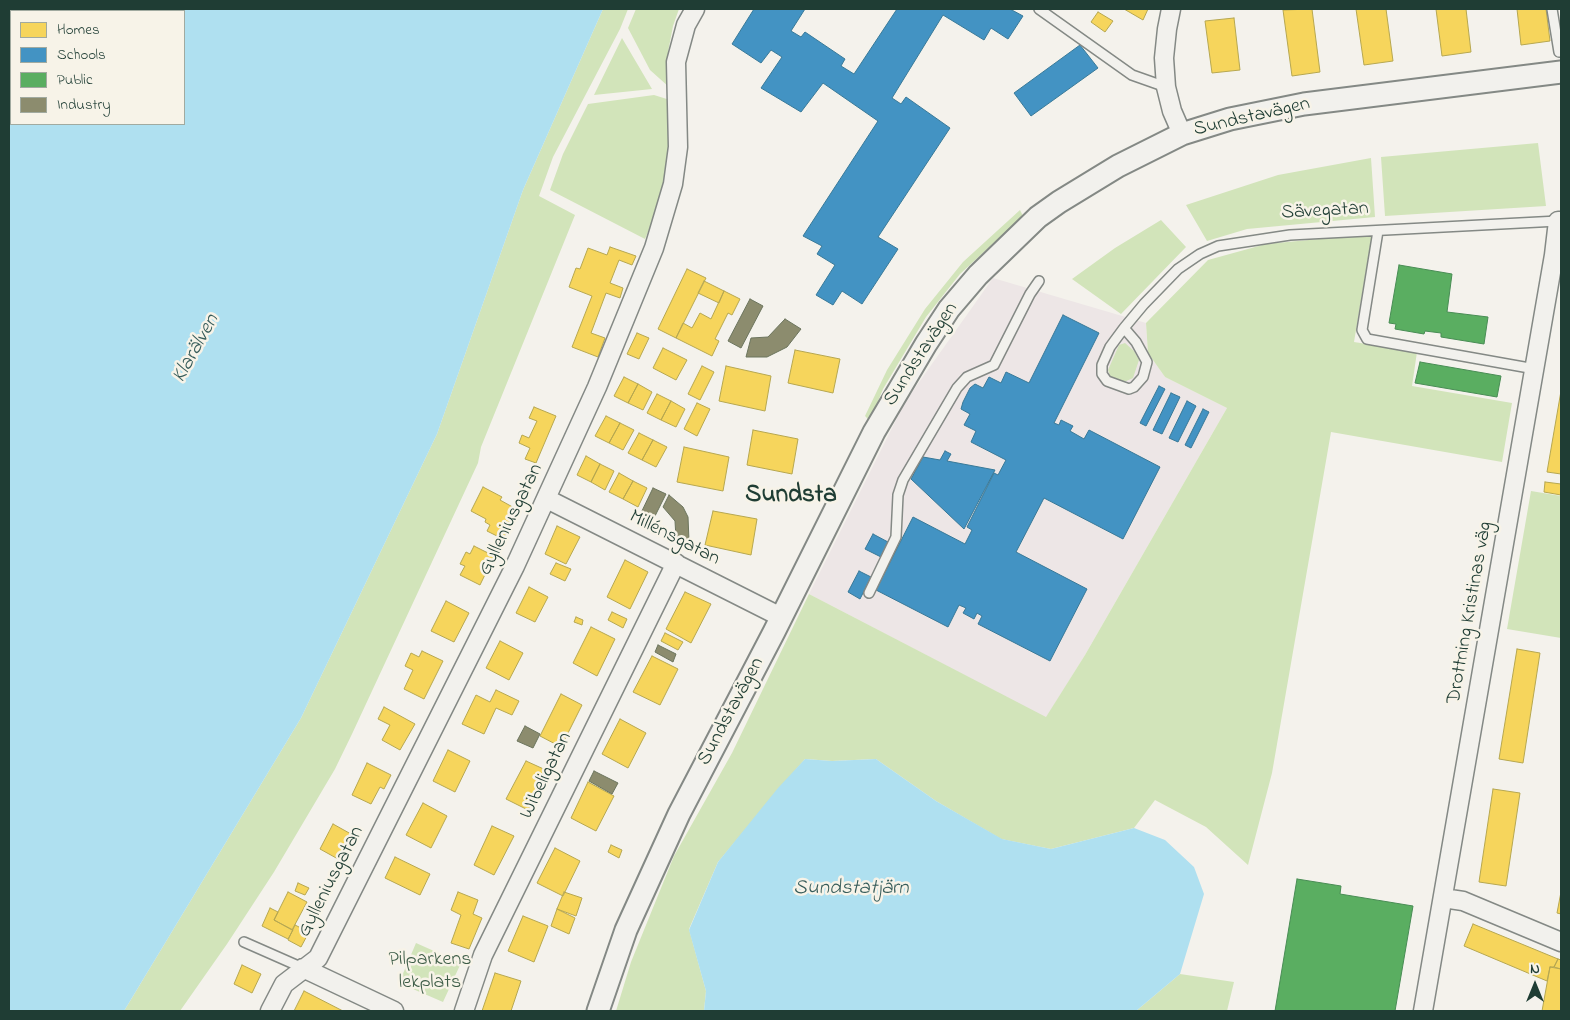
<!DOCTYPE html>
<meta charset="utf-8">
<style>
body{margin:0}
#map{position:relative;width:1570px;height:1020px;overflow:hidden;background:#f4f2ec;font-family:"Indie Flower",sans-serif}
canvas{display:block}
.frame{position:absolute;inset:0;border:10px solid #1f3d34;pointer-events:none}
.legend{position:absolute;left:10px;top:10px;width:175px;height:115px;box-sizing:border-box;background:#f7f3e8;border:1px solid #a1aaa0;margin:0;padding:6px 9px;list-style:none;font-size:15px;color:#1f3d34}
.legend li{display:flex;align-items:center;gap:10px;height:25px}
.legend b{width:25px;border:1px solid #a1aaa0}
.north{position:absolute;left:1510px;top:960px;width:50px;height:50px;-webkit-text-stroke:4px #f7f3e8;paint-order:stroke;rotate:0deg;font-size:14px;font-weight:700;line-height:20px;text-align:center;color:#1f3d34}
.north::after{content:'';display:block;margin:auto;width:18px;height:22px;background:#1f3d34;clip-path:polygon(50% 0,100% 100%,50% 72%,0 100%)}
</style>
<div id="map">
<canvas width="1570" height="1020"></canvas>
<div class="frame"></div>
<ul class="legend">
<li><b style="height:14px;background:#f6d55c"></b>Homes</li>
<li><b style="height:14px;background:#4393c3"></b>Schools</li>
<li><b style="height:14px;background:#5aae61"></b>Public</li>
<li><b style="height:14px;background:#8c8c6e"></b>Industry</li>
</ul>
<div class="north">N</div>
</div>
<script>
const g = document.querySelector('canvas').getContext('2d');
g.lineJoin = 'round';
function fillPath(path, color) {
  g.fillStyle = color;
  g.fill(path, 'evenodd');
}
function toPath(rows) {
  const path = new Path2D();
  for (const r of rows) {
    path.moveTo(r[0], r[1]);
    for (let i = 2; i < r.length; i += 2) path.lineTo(r[i], r[i + 1]);
  }
  return path;
}
function stroke(path, color, width, dash) {
  g.strokeStyle = color;
  g.lineWidth = width;
  g.lineCap = dash ? 'butt' : 'round';
  g.setLineDash(dash || []);
  g.stroke(path);
}
function drawText(font, color, halo, rows, align = 'center') {
  g.font = font + ' "Indie Flower",sans-serif';
  g.lineWidth = 5;
  g.setLineDash([]);
  g.textBaseline = 'middle';
  g.strokeStyle = halo;
  g.fillStyle = color;
  for (const [text, x, y, turn = 0] of rows) {
    g.save();
    g.translate(x, y);
    g.rotate((+turn || 0) * Math.PI / 180);
    g.textAlign = isNaN(turn) ? turn : align;
    if (halo) g.strokeText(text, 0, 0);
    g.fillText(text, 0, 0);
    g.restore();
  }
}
fillPath(toPath([
 [993,278,1146,323,1148,353,1165,377,1227,408,1085,655,1046,718,809,594,905,402]
]), '#ede6e6');
fillPath(toPath([
 [9,9,24,9,23,11,11,11,11,33,9,38],
 [603,9,628,9,620,29,553,157,539,196,575,215,481,447,478,463,352,734,335,769,274,872,227,944,180,1011,124,1011,301,718,437,434,523,190],
 [636,9,679,9,673,26,668,52,669,87,650,70,628,28],
 [622,38,652,89,594,95],
 [654,95,670,100,670,160,660,203,645,239,550,190,563,154,588,104],
 [1538,143,1546,206,1385,216,1381,157],
 [1371,158,1375,217,1247,229,1207,241,1186,205,1278,175],
 [1020,210,1023,216,960,274,926,317,883,389,870,421,865,416,887,370,925,309,963,262],
 [1161,220,1186,247,1121,314,1072,279,1115,248],
 [1372,234,1354,342,1417,352,1412,386,1512,403,1502,462,1331,432,1272,773,1248,865,1206,827,1155,800,1134,828,1051,849,1001,839,936,801,876,759,832,761,805,759,718,862,689,929,706,991,704,1011,616,1011,631,962,674,856,732,753,809,594,1046,717,1085,655,1227,408,1165,377,1148,353,1146,323,1208,260,1266,244],
 [1125,343,1134,351,1139,360,1133,378,1122,383,1115,381,1110,376,1108,370,1119,345],
 [1531,491,1561,496,1561,638,1507,629],
 [416,943,461,963,443,1002,399,983],
 [1180,974,1234,982,1227,1011,1136,1011]
]), '#d2e4ba');
fillPath(toPath([
 [45,9,603,9,523,190,437,434,301,718,124,1011,9,1011,9,82,11,77,11,124,184,124,184,11,44,11],
 [805,759,832,761,876,759,936,801,1002,839,1051,849,1134,828,1165,840,1194,867,1204,894,1180,974,1136,1011,704,1011,706,991,689,930,718,862,778,788]
]), '#afe0f0');
const homes = toPath([
 [1124,9,1148,9,1143,20,1124,9],
 [1312,9,1320,72,1292,76,1283,10,1312,9],
 [1356,9,1386,9,1393,61,1364,65,1356,9],
 [1436,9,1466,9,1471,52,1442,56,1436,9],
 [1517,9,1546,9,1550,41,1521,45,1517,9],
 [1098,12,1113,21,1105,32,1091,22,1098,12],
 [1234,18,1240,70,1212,73,1205,21,1234,18],
 [610,247,636,256,632,265,619,260,610,283,623,288,620,298,606,293,591,333,605,338,598,357,572,347,592,296,569,287,576,268,580,269,588,248,607,255,610,247],
 [687,269,706,278,676,338,658,329,687,269],
 [704,281,724,291,719,303,698,293,704,281],
 [724,291,740,299,732,315,728,313,715,339,719,341,712,356,676,338,683,323,692,328,700,313,711,319,724,291],
 [637,333,649,338,639,359,627,354,637,333],
 [663,348,687,360,676,380,653,368,663,348],
 [795,350,840,359,833,393,788,383,795,350],
 [702,366,714,372,700,400,688,394,702,366],
 [726,366,771,376,765,411,719,401,726,366],
 [624,377,638,384,628,403,614,396,624,377],
 [638,384,652,392,643,410,628,403,638,384],
 [1561,391,1561,474,1547,472,1561,391],
 [657,394,671,401,661,420,647,413,657,394],
 [671,401,685,409,676,427,661,420,671,401],
 [697,403,710,409,697,436,684,429,697,403],
 [534,407,556,416,536,463,525,459,530,448,519,443,522,435,529,438,537,421,529,418,534,407],
 [606,416,620,423,609,443,595,436,606,416],
 [620,423,634,430,623,450,609,443,620,423],
 [753,430,798,439,792,474,747,465,753,430],
 [639,433,653,440,642,460,628,453,639,433],
 [653,440,667,447,656,467,642,460,653,440],
 [684,447,729,457,723,491,677,482,684,447],
 [586,456,600,464,591,482,577,475,586,456],
 [600,464,614,471,605,490,591,482,600,464],
 [619,473,633,481,623,499,609,492,619,473],
 [633,481,647,488,638,507,623,499,633,481],
 [1545,482,1561,484,1561,495,1544,492,1545,482],
 [483,487,502,497,500,500,518,510,503,539,487,531,490,525,485,522,486,519,471,511,483,487],
 [713,511,757,519,751,555,705,545,713,511],
 [557,526,580,537,566,564,545,554,557,526],
 [474,546,494,556,480,585,460,575,465,566,460,564,466,552,470,554,474,546],
 [625,560,648,572,630,609,607,597,625,560],
 [556,563,571,569,565,581,550,574,556,563],
 [529,587,548,597,535,622,516,613,529,587],
 [685,592,711,604,691,643,666,629,685,592],
 [446,601,469,613,454,642,431,631,446,601],
 [612,612,627,619,623,628,608,620,612,612],
 [576,617,583,620,582,625,574,622,576,617],
 [591,627,615,639,597,676,573,663,591,627],
 [665,633,683,642,678,650,661,641,665,633],
 [500,641,523,653,509,680,486,668,500,641],
 [1517,649,1540,653,1523,763,1499,759,1517,649],
 [422,651,443,661,424,699,404,689,413,670,405,666,411,653,419,657,422,651],
 [652,656,678,669,660,705,633,692,652,656],
 [496,690,519,701,512,715,496,708,484,734,462,724,476,695,490,702,496,690],
 [561,694,582,705,561,747,540,736,561,694],
 [384,707,415,724,400,750,382,740,390,725,378,719,384,707],
 [620,719,646,733,628,768,602,754,620,719],
 [448,750,470,761,455,792,433,781,448,750],
 [526,761,548,771,528,810,506,799,526,761],
 [367,763,391,775,384,789,380,787,371,804,352,795,367,763],
 [588,782,614,796,596,831,571,818,588,782],
 [1493,789,1520,793,1506,886,1479,882,1493,789],
 [423,803,447,816,431,848,406,835,423,803],
 [333,824,351,834,338,859,320,849,333,824],
 [492,826,514,836,494,875,474,865,492,826],
 [611,845,622,850,619,858,608,852,611,845],
 [555,848,580,861,563,896,537,883,555,848],
 [395,857,430,874,420,895,385,878,395,857],
 [298,883,309,888,305,895,295,891,298,883],
 [288,892,307,902,292,930,274,920,288,892],
 [458,892,478,900,473,914,482,918,469,949,451,943,461,915,451,910,458,892],
 [564,892,582,898,576,916,557,909,564,892],
 [1561,892,1561,914,1557,913,1561,892],
 [270,908,278,912,274,920,293,930,288,939,262,926,270,908],
 [557,909,575,918,569,934,551,926,557,909],
 [523,916,548,926,534,962,508,951,523,916],
 [1473,924,1558,959,1554,967,1550,967,1547,981,1464,946,1473,924],
 [295,925,309,932,301,947,288,940,295,925],
 [1558,959,1561,960,1561,969,1554,967,1558,959],
 [242,965,261,974,252,993,234,984,242,965],
 [1550,967,1561,969,1561,1011,1542,1011,1550,967],
 [495,973,521,981,511,1011,482,1011,495,973],
 [304,991,343,1011,294,1011,304,991]
]);
fillPath(homes, '#f6d55c');
stroke(homes, '#b6a750', 1);
const schools = toPath([
 [754,9,805,9,791,31,801,37,805,32,845,59,841,66,854,74,897,9,1010,9,1023,16,1008,39,991,28,984,40,943,15,892,98,901,104,906,97,950,128,878,237,898,249,862,304,842,291,833,305,816,295,835,265,817,254,822,246,803,236,878,121,823,83,801,112,761,88,782,57,771,50,761,63,732,44,754,9],
 [1080,45,1098,68,1031,116,1014,93,1080,45],
 [1063,315,1099,333,1054,423,1059,425,1061,420,1073,426,1070,431,1084,439,1089,430,1160,467,1123,539,1044,498,1016,552,1087,589,1050,661,978,624,982,616,977,613,974,619,963,613,966,608,959,605,948,627,876,590,913,517,965,544,972,530,967,527,994,473,998,475,1006,460,971,442,976,431,964,425,970,414,961,409,963,402,970,388,975,384,983,388,989,377,1001,383,1006,372,1029,383,1063,315],
 [1159,386,1165,389,1146,426,1140,423,1159,386],
 [1171,393,1180,397,1162,434,1153,430,1171,393],
 [1187,401,1196,406,1178,442,1169,438,1187,401],
 [1203,409,1209,412,1191,448,1185,445,1203,409],
 [945,451,951,454,947,461,995,470,964,529,911,479,923,457,940,460,945,451],
 [873,534,888,542,881,557,865,549,873,534],
 [859,571,871,577,860,599,848,592,859,571]
]);
fillPath(schools, '#4393c3');
stroke(schools, '#387998', 1);
const public = toPath([
 [1399,265,1452,274,1447,312,1488,317,1484,344,1441,337,1441,333,1425,331,1424,334,1395,329,1396,324,1389,323,1399,265],
 [1420,362,1501,376,1497,397,1415,383,1420,362],
 [1297,879,1341,886,1340,894,1413,906,1395,1011,1275,1011,1297,879]
]);
fillPath(public, '#5aae61');
stroke(public, '#488c54', 1);
const industry = toPath([
 [750,299,763,306,741,348,728,341,750,299],
 [785,319,801,329,787,347,767,357,746,357,751,338,768,337,785,319],
 [653,488,666,494,652,522,640,515,653,488],
 [669,495,683,507,688,517,689,541,676,538,675,521,663,507,669,495],
 [658,645,676,654,673,662,655,652,658,645],
 [525,726,540,734,533,748,517,741,525,726],
 [594,771,618,783,612,794,589,781,594,771]
]);
fillPath(industry, '#8c8c6e');
stroke(industry, '#6b745d', 1);
const service = toPath([
 [1039,9,1132,75,1166,87],
 [1552,9,1559,52],
 [1378,231,1362,330,1367,339,1535,369],
 [1124,328,1136,342,1147,362,1143,377,1134,387,1129,389,1107,381,1102,374,1102,365,1110,347,1124,328,1144,304,1178,269,1200,254,1218,246,1290,235,1558,221],
 [869,593,896,537,898,495,903,480,957,388,967,377,994,365,1030,294,1039,281],
 [244,942,303,968]
]);
const minor = toPath([
 [1171,9,1167,29,1164,58,1166,87,1172,111,1182,134],
 [547,499,781,617],
 [1443,898,1463,901,1561,942],
 [303,968,394,1011],
 [270,1011,284,984,318,958,515,566,597,387,654,248,673,184,678,147,676,62,686,25,695,9],
 [464,1011,483,955,676,563],
 [1423,1011,1554,255,1558,221,1561,221]
]);
const tertiary = toPath([
 [598,1011,626,930,679,814,774,632,874,432,926,344,949,309,978,275,1038,217,1059,202,1118,166,1182,134,1230,119,1304,104,1561,72]
]);
stroke(service, '#848985', 12);
stroke(minor, '#848985', 21);
stroke(tertiary, '#848985', 25);
stroke(service, '#f2f1ed', 9);
stroke(minor, '#f2f1ed', 18);
stroke(tertiary, '#f2f1ed', 21);
drawText('20px', '#1f3d34', '#f7f3e8', [
 ["Sundstavägen",1252,118,-13],
 ["Sävegatan",1325,212,-3],
 ["Sundstavägen",922,355,-57],
 ["Gylleniusgatan",512,520,-64],
 ["Millénsgatan",674,539,27],
 ["Drottning Kristinas väg",1471,613,-80],
 ["Sundstavägen",732,712,-62],
 ["Wibeligatan",547,776,-64],
 ["Gylleniusgatan",332,882,-63]
]);
drawText('20px', '#3d5c47', '#f7f3e8', [
 ["Pilparkens",430,961],
 ["lekplats",430,984]
]);
drawText('italic 21px', '#365c5a', '#f7f3e8', [
 ["Klarälven",197,349,-61],
 ["Sundstatjärn",851,890]
]);
drawText('bold 25px', '#1f3d34', '#f7f3e8', [
 ["Sundsta",791,497]
]);
</script>
